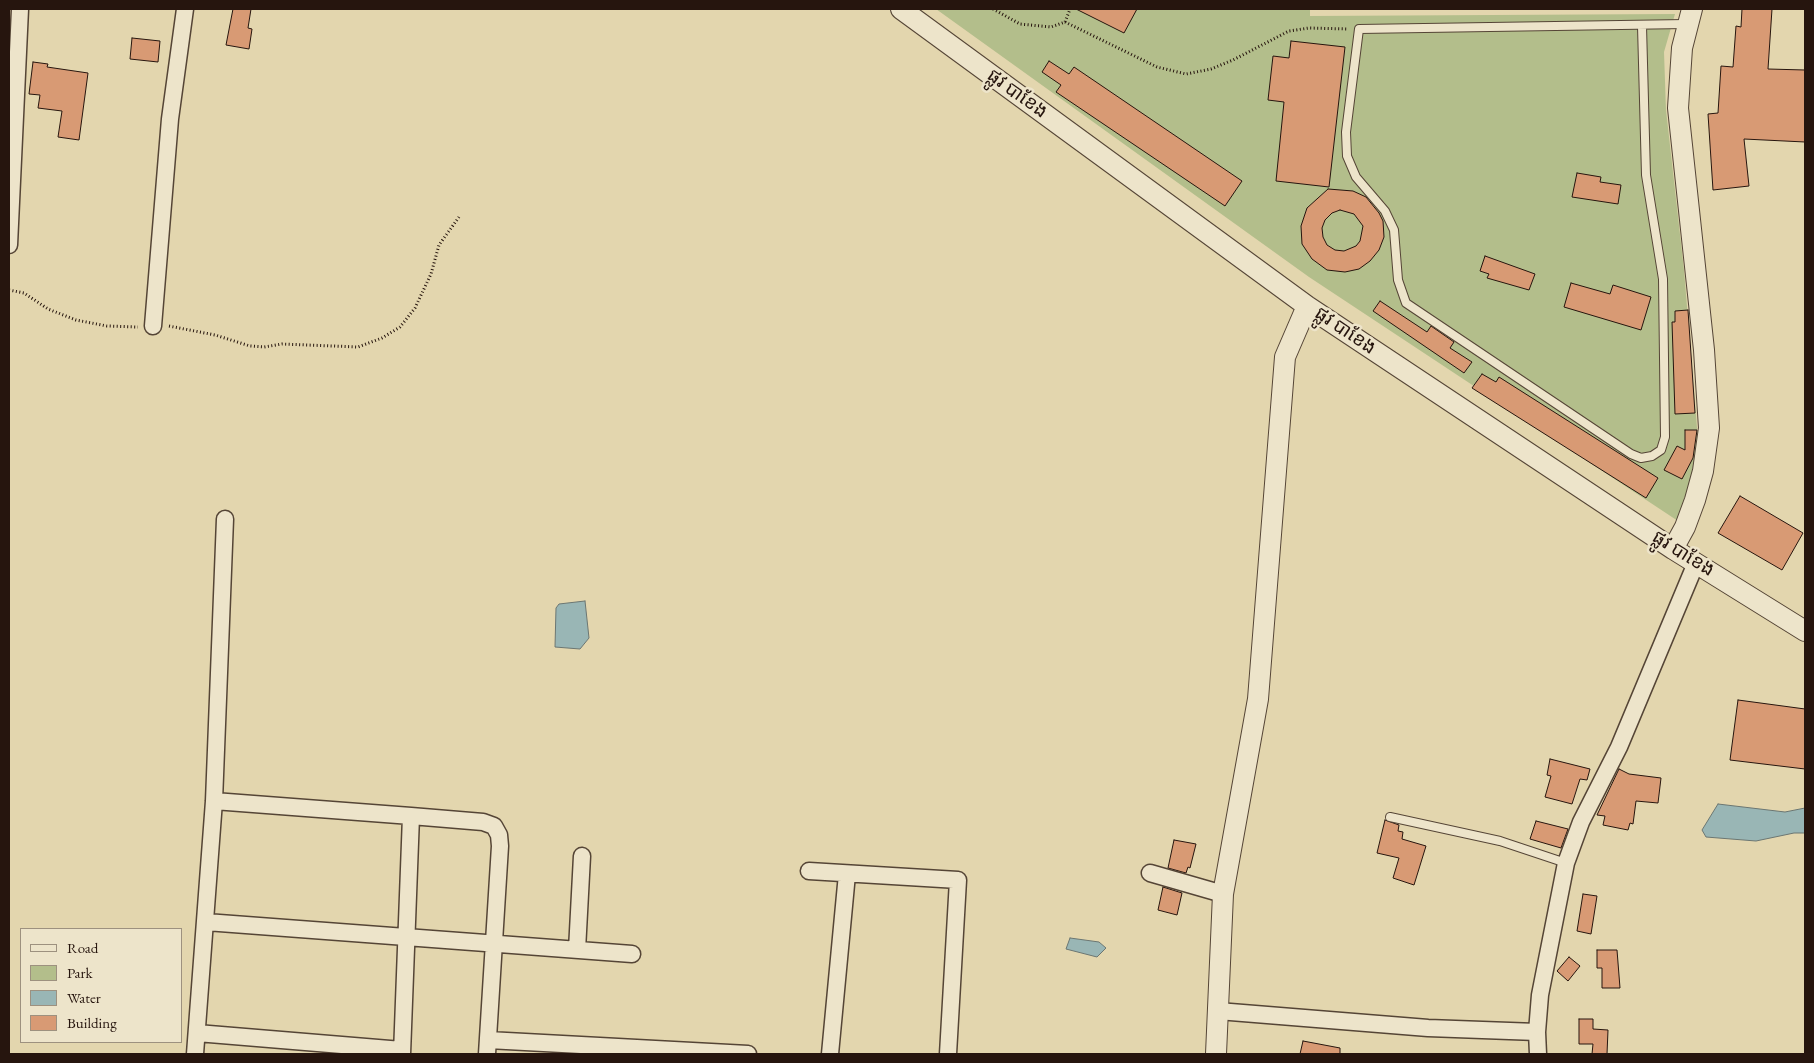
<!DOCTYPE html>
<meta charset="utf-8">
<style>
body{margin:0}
#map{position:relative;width:1814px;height:1063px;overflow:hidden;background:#e3d6ae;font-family:"EB Garamond",serif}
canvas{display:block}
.frame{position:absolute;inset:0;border:10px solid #26150e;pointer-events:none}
.legend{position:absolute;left:20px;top:928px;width:162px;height:115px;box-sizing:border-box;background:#ede4ca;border:1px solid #9d917f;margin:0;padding:6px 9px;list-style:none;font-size:15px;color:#26150e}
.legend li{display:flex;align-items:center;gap:10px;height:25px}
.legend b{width:25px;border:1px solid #9d917f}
</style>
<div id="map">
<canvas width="1814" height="1063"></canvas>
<div class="frame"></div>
<ul class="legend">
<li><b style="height:6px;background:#ede4ca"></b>Road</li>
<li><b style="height:14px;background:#b3be8b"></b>Park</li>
<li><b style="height:14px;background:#99b6b5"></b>Water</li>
<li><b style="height:14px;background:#d89a74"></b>Building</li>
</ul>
</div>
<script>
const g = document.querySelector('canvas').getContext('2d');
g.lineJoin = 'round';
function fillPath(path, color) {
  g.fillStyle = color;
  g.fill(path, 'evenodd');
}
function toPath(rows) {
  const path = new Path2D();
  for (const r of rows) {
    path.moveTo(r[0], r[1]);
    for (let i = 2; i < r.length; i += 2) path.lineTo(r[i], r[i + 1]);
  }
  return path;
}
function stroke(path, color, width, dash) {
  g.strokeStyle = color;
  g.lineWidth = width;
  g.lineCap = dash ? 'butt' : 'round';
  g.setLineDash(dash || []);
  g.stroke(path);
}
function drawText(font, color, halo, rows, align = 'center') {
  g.font = font + ' "EB Garamond","Noto Sans Khmer",serif';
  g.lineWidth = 5;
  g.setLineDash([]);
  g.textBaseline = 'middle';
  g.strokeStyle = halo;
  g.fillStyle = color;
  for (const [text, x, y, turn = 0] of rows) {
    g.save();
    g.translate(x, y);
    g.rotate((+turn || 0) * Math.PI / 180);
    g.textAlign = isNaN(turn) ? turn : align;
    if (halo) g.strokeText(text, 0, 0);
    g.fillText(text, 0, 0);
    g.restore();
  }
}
fillPath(toPath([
 [936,9,1310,9,1310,16,1675,14,1664,52,1666,110,1684,270,1698,440,1691,478,1678,521,1309,277]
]), '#b3be8b');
const water = toPath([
 [585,601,589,638,580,649,555,647,556,608,559,604,585,601],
 [1718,804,1785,812,1805,808,1805,833,1794,833,1756,841,1706,837,1702,830,1718,804],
 [1070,938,1099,942,1106,948,1097,957,1066,949,1070,938]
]);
fillPath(water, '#99b6b5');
stroke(water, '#6b7672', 1);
const building = toPath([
 [233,9,251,9,248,28,252,29,249,49,226,45,233,9],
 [1076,9,1137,9,1124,33,1076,9],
 [1742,9,1772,9,1768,69,1805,70,1805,142,1744,139,1749,186,1713,190,1708,114,1718,113,1721,66,1733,67,1736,26,1741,27,1742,9],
 [132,38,160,41,158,62,130,59,132,38],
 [1291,41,1345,47,1329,187,1276,181,1284,102,1268,100,1273,56,1289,58,1291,41],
 [1049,61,1069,74,1074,67,1242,181,1225,206,1056,92,1061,85,1042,72,1049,61],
 [33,62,48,64,47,67,88,73,79,140,58,137,62,111,38,108,40,95,29,94,33,62],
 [1577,173,1601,177,1600,182,1621,185,1618,204,1572,197,1577,173],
 [1328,189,1353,191,1366,197,1379,213,1383,221,1384,237,1379,250,1370,261,1359,269,1345,272,1327,270,1312,259,1302,244,1301,226,1307,208,1328,189],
 [1340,210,1354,214,1363,226,1360,241,1356,246,1344,251,1335,250,1327,245,1323,237,1322,228,1325,220,1332,213,1340,210],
 [1485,256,1535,274,1529,290,1487,278,1489,274,1480,271,1485,256],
 [1571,283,1610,294,1613,285,1651,297,1641,330,1564,307,1571,283],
 [1380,301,1427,332,1431,326,1454,342,1450,348,1472,362,1464,373,1373,311,1380,301],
 [1688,310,1695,413,1675,414,1672,322,1675,322,1675,311,1688,310],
 [1482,374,1496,382,1499,377,1658,478,1646,498,1472,388,1482,374],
 [1685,430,1697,430,1693,458,1682,479,1664,470,1677,446,1685,450,1685,430],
 [1740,496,1803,533,1782,570,1718,533,1740,496],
 [1738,700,1805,709,1805,769,1730,760,1738,700],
 [1550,759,1590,769,1587,780,1580,779,1572,804,1545,797,1551,776,1547,775,1550,759],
 [1619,769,1629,774,1661,778,1658,803,1636,801,1633,824,1630,823,1628,830,1603,825,1605,816,1597,815,1619,769],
 [1385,820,1399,825,1398,831,1403,832,1402,839,1426,846,1414,885,1393,878,1399,858,1377,853,1385,820],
 [1536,821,1568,829,1561,848,1530,839,1536,821],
 [1174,840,1196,844,1190,868,1188,867,1186,873,1168,868,1174,840],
 [1163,887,1182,893,1177,915,1158,910,1163,887],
 [1583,894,1597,896,1591,934,1577,931,1583,894],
 [1597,950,1617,950,1620,988,1602,988,1602,968,1597,968,1597,950],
 [1569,957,1580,966,1568,981,1557,971,1569,957],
 [1579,1019,1593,1019,1593,1029,1608,1030,1607,1054,1592,1054,1593,1044,1579,1044,1579,1019],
 [1303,1041,1340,1048,1340,1054,1300,1054,1303,1041]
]);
fillPath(building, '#d89a74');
stroke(building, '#26150e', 1);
const service = toPath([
 [1642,26,1646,175,1663,279,1665,437,1661,450,1652,456,1641,458,1631,454,1406,303,1398,280,1394,230,1385,211,1356,177,1347,156,1346,132,1359,29,1686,24],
 [1390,817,1500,841,1566,863]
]);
const minor = toPath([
 [9,245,20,9],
 [153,326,170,119,185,9],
 [214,801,411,816,483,822,494,826,499,835,500,846,487,1054],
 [809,871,958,880,948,1054],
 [1150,873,1223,894],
 [206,922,632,954],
 [577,950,582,856],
 [1218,1011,1428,1028,1537,1032],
 [197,1033,402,1050],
 [488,1040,748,1054],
 [195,1054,214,801,225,519],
 [402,1054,411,816],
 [830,1054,847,874],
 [1538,1054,1537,1032,1540,995,1566,863,1581,822,1619,747,1696,563]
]);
const tertiary = toPath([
 [901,9,1307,306,1673,549,1805,631],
 [1673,549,1685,527,1695,500,1703,471,1709,428,1704,350,1678,108,1682,48,1692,9],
 [1216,1054,1223,894,1258,699,1285,357,1307,306]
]);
stroke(service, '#554536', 10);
stroke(minor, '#554536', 19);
stroke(tertiary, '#554536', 22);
stroke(toPath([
 [993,9,1020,24,1051,27,1065,22,1070,9],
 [1065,22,1157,67,1186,74,1211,69,1233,60,1289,31,1309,28,1348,29],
 [9,290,24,293,48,309,76,320,107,326,138,327],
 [169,326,215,335,250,346,264,347,282,344,358,347,382,338,400,327,415,308,431,274,439,245,459,217]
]), '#26150e', 3, [1, 2.5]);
stroke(service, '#ede4ca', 8);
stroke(minor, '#ede4ca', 16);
stroke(tertiary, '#ede4ca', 20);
drawText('19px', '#26150e', '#ede4ca', [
 ["ផ្លូវ បាខែង",1017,94,36],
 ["ផ្លូវ បាខែង",1345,331,34],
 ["ផ្លូវ បាខែង",1683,554,32]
]);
</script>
